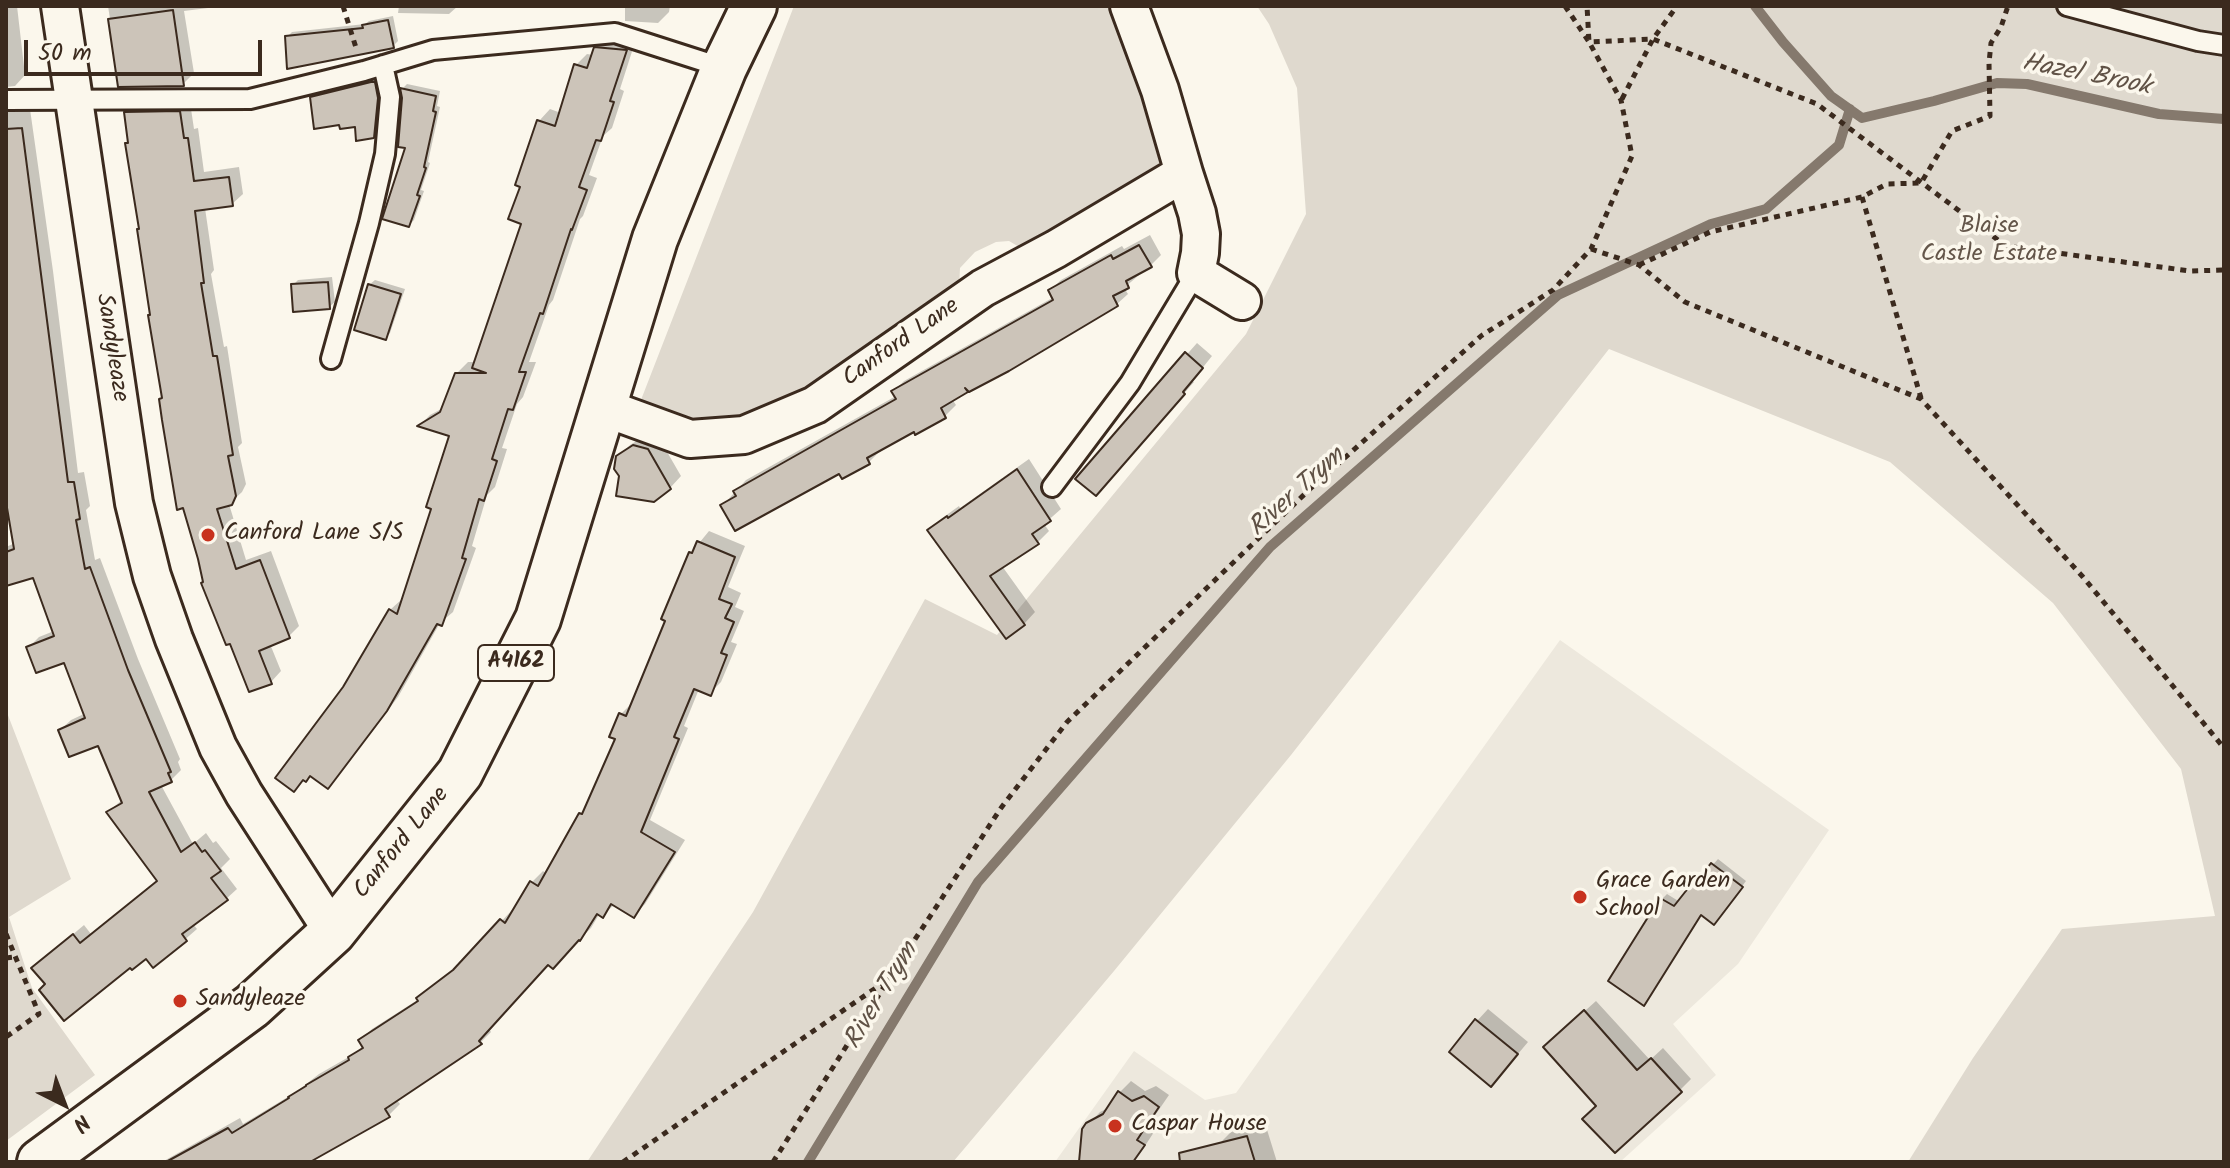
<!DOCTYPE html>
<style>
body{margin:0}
#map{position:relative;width:2230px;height:1168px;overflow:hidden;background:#fbf7ec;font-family:Kalam,sans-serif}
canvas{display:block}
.frame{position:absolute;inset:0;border:8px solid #3b2a1e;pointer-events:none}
.north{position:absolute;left:24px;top:1064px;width:80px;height:80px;-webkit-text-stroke:6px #fbf7ec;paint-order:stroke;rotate:138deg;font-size:22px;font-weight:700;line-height:32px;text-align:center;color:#3b2a1e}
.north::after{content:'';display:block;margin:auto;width:28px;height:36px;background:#3b2a1e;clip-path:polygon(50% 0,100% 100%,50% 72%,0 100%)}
.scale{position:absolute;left:24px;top:40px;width:238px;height:36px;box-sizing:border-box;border:4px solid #3b2a1e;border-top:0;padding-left:10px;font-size:24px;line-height:28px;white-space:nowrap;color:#3b2a1e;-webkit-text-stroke:6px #fbf7ec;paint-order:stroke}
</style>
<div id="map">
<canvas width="2230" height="1168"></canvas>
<div class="frame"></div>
<div class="north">N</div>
<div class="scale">50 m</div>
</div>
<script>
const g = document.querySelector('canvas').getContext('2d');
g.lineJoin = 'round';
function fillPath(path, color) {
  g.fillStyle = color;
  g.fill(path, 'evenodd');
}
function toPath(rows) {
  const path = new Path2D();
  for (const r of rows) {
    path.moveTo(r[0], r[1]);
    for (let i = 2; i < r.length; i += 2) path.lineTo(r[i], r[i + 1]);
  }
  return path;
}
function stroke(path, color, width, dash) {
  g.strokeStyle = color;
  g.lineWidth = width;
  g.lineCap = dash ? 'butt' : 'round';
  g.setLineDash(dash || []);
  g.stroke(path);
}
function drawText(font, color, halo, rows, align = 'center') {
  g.font = font + ' Kalam,sans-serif';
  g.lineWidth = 7;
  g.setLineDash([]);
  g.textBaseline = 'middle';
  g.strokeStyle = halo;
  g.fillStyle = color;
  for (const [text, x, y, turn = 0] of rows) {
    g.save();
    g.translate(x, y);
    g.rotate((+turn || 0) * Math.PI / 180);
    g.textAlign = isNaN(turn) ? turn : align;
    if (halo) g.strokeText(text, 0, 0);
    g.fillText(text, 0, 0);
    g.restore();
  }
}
fillPath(toPath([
 [1560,640,1829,830,1738,964,1673,1024,1716,1075,1620,1162,1055,1162,1134,1051,1205,1100,1236,1093]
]), '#ede8dd');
fillPath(toPath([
 [794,6,1124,6,1164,168,1026,251,1009,241,996,242,975,252,960,268,959,289,807,393,740,422,696,423,639,405],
 [1257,6,2224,6,2224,1162,1908,1162,1973,1058,2062,929,2215,916,2181,769,2053,603,1890,462,1609,349,1291,755,1114,971,953,1162,587,1162,753,912,925,599,997,635,1246,334,1306,214,1297,88,1269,24],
 [6,710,71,879,9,917,32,988,95,1075,6,1141]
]), '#dfd9ce');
fillPath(toPath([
 [6,6,17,6,25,75,15,86,6,87],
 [108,6,210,6,208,8,184,11,194,73,183,84,120,85],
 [399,6,458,6,449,14,398,13],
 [625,6,670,6,669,12,658,23,625,21],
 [393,16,398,41,393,46,287,37,292,32,365,24,369,21],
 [607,37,636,39,620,89,624,91,612,128,603,136,589,175,597,178,583,216,580,219,553,300,549,305,529,362,536,362,523,397,517,404,502,448,507,449,495,487,487,495,472,546,476,548,453,612,440,623,398,697,339,775,328,787,311,774,294,790,345,688,390,610,402,599,403,600,434,507,451,435,420,425,430,415,445,407,456,374,468,362,476,362,523,223,522,186,539,121,550,109,561,113,576,65,587,54,593,55,595,48],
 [377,77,382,92,379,131,373,136,356,125,341,123,312,97,317,92],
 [407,84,440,91,437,106,440,107,428,162,430,163,421,190,424,191,414,220,409,225,407,147,402,89],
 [6,96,29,102,53,271,78,473,84,472,90,506,86,510,95,560,100,558,138,659,180,759,178,762,181,770,171,780,161,785,193,844,206,833,213,843,216,841,230,859,221,868,237,889,226,899,193,924,197,929,167,955,146,956,47,984,45,958,84,925,91,934,159,880,108,812,123,799,99,743,60,730,71,720,86,713,65,661,29,647,39,637,54,631,34,575,6,584,6,547,15,543,6,491],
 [136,102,190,102,194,129,198,128,204,172,239,167,243,194,232,204,205,208,214,270,211,274,224,347,227,346,242,443,238,447,246,484,242,492,229,504,246,560,271,551,299,626,289,636,270,644,281,671,271,682,200,559,164,396,152,314,126,112],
 [1150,235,1161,255,1151,265,1137,273,1139,275,1124,288,1128,294,1117,304,952,399,956,405,945,416,916,432,914,429,879,449,880,451,869,462,723,505,746,480,896,396,893,392,904,381,1054,297,1050,290,1061,280,1122,246,1124,249],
 [332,277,335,302,329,307,293,285,298,280],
 [375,280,405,289,390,333,385,338,369,285],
 [1197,343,1212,356,1192,381,1194,382,1106,483,1078,478],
 [646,435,659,438,681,476,670,488,621,475,618,457,630,445],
 [1029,459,1061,509,1044,524,1049,531,1038,542,1002,566,1035,612,1024,624,930,530,941,519,959,506,960,508],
 [709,531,745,546,728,587,741,593,735,607,744,611,731,642,737,644,721,682,710,693,699,689,684,726,688,728,650,820,685,840,645,904,634,915,615,904,603,915,600,913,591,928,580,939,549,963,489,1029,491,1032,480,1043,396,1099,400,1104,389,1115,308,1162,162,1162,240,1118,243,1124,296,1092,319,1074,354,1054,364,1045,361,1040,372,1029,419,999,429,988,463,962,513,909,515,911,532,882,543,871,547,874,581,814,587,807,618,738,621,714,632,703,668,620,691,553],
 [1718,859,1746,881,1719,917,1702,913,1644,1004,1662,899,1667,894,1680,902],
 [1596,1001,1650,1060,1663,1048,1691,1079,1680,1090,1599,1106,1557,1036],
 [1488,1009,1528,1042,1502,1073,1477,1021],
 [1131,1081,1145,1091,1156,1086,1169,1095,1147,1127,1154,1132,1141,1152,1131,1162,1086,1162,1088,1125,1100,1112,1110,1107,1119,1093],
 [1264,1120,1277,1162,1221,1162,1219,1144,1236,1127]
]), '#0003');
stroke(toPath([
 [1755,6,1783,42,1831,96,1862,118,1934,101,1997,83,2027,84,2159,114,2224,119],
 [808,1162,978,882,1270,547,1558,295,1711,224,1766,209,1839,145,1850,109]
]), '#85796d', 10);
const building = toPath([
 [173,10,184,86,118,87,108,19,173,10],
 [388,20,394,48,287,69,285,36,363,28,362,25,388,20],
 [594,47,627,50,610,101,614,102,601,141,596,140,579,187,587,190,572,230,571,229,543,314,540,313,519,372,526,372,513,410,508,409,492,459,497,461,484,501,479,499,462,558,466,559,442,626,437,624,387,711,328,789,310,776,306,782,303,780,294,792,275,778,343,687,389,609,397,614,431,509,426,507,449,436,417,426,440,412,455,373,486,373,472,368,521,224,508,219,520,187,515,185,537,120,555,126,574,64,587,68,594,47],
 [371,82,375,82,378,98,374,138,356,141,355,127,340,129,339,125,314,129,310,97,371,82],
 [400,88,436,96,433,111,436,112,424,167,426,168,417,195,420,196,409,227,382,219,405,148,398,147,402,98,400,88],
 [180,111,184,138,188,138,194,181,229,177,233,206,195,211,204,283,201,283,213,356,217,356,233,455,228,456,236,496,232,505,217,509,236,569,260,560,290,638,259,651,272,684,249,692,230,644,226,645,201,583,203,582,198,559,183,508,177,510,162,420,159,399,162,398,148,315,150,315,137,229,139,229,125,143,128,143,124,112,180,111],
 [22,128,68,482,74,482,80,519,76,520,85,569,90,567,128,670,171,772,168,773,172,782,149,792,181,852,195,842,202,852,205,850,221,871,211,878,228,900,182,934,187,941,153,968,146,959,132,970,130,968,64,1021,39,990,45,984,31,968,73,934,80,943,157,881,106,812,122,803,98,746,69,757,58,730,85,718,64,663,36,673,26,647,54,636,33,578,6,586,6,552,14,549,6,502,6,129,22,128],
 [1139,245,1152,267,1126,281,1129,288,1113,296,1118,306,1009,371,969,392,965,388,968,392,941,408,946,418,915,435,914,432,867,458,870,464,842,479,839,474,735,531,720,505,736,496,733,491,896,399,891,391,1053,300,1048,290,1111,255,1113,259,1139,245],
 [328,282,330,309,293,312,291,284,328,282],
 [368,284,401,294,386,340,354,330,368,284],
 [1185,352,1203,368,1183,392,1185,394,1096,496,1075,479,1185,352],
 [633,445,648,449,671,489,654,502,616,496,619,476,614,469,616,456,633,445],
 [1017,469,1051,521,1032,534,1039,544,990,576,1025,625,1006,639,927,530,947,516,948,518,1017,469],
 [697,541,735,557,719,599,732,604,725,618,734,622,721,653,727,655,711,696,694,689,674,737,679,739,641,832,675,852,634,918,611,904,603,918,597,914,580,941,579,940,553,969,548,965,479,1041,482,1044,385,1109,390,1117,310,1162,166,1162,228,1128,232,1133,289,1098,288,1097,306,1086,306,1085,349,1060,348,1057,363,1048,358,1040,418,1001,416,998,453,970,500,919,505,923,530,881,538,886,579,813,582,814,615,739,609,737,619,713,626,716,665,621,661,619,689,552,692,553,697,541],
 [1711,863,1743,887,1714,925,1701,915,1644,1006,1608,981,1660,898,1674,906,1693,882,1695,884,1711,863],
 [1584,1010,1637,1070,1651,1058,1682,1092,1615,1153,1582,1119,1596,1106,1543,1047,1584,1010],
 [1475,1019,1518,1054,1491,1087,1449,1052,1475,1019],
 [1118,1091,1132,1101,1144,1096,1159,1107,1137,1140,1145,1145,1133,1162,1079,1162,1082,1129,1086,1123,1103,1114,1118,1091],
 [1247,1136,1255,1162,1180,1162,1179,1153,1247,1136]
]);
fillPath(building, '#ccc4b9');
stroke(building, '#3b2a1e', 2);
const lane = toPath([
 [2067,6,2198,41,2224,45],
 [6,100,250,99,364,71,433,50,615,33,724,68],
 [331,359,369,223,385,154,390,97,383,65],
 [1052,487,1130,383,1196,273]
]);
const street = toPath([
 [60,6,134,503,152,576,174,639,218,747,244,794,333,932],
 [1184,173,1197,213,1201,234,1200,253,1196,273,1242,301],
 [605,408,690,439,744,435,815,405,983,288,1056,249,1184,173,1160,90,1129,6]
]);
const primary = toPath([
 [40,1162,252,1006,333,932,460,773,538,619,655,239,724,68,754,6]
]);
stroke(lane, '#3b2a1e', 24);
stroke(street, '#3b2a1e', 42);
stroke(primary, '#3b2a1e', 50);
stroke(toPath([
 [343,6,357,51],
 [1565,6,1589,42,1653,39,1817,104,2006,246,2190,271,2224,270],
 [1622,99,1653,39,1677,6],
 [1862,197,1921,398],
 [1591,249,1639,265,1685,302,1921,399,2083,577,2224,748],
 [1639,265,1710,232,1862,197,1887,184,1921,183,1952,131,1990,116,1989,63,1991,43,2001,27,2008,6],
 [6,934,39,1014,6,1037],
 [6,958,15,957],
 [623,1162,886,981],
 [773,1162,889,979,1001,808,1067,722,1311,488,1481,336,1553,290,1591,249,1632,156,1621,100,1589,42,1587,6]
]), '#3b2a1e', 5, [6, 6]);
stroke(lane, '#fbf7ec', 18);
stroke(street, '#fbf7ec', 36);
stroke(primary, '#fbf7ec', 44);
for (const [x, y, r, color] of [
 [208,535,8,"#c8321e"],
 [1580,897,8,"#c8321e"],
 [180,1001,8,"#c8321e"],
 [1115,1126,8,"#c8321e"]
]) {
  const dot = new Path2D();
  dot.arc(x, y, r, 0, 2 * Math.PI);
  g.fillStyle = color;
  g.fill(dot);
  stroke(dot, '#fbf7ec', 3);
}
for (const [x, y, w] of [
 [516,663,76]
]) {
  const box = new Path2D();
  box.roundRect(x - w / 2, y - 18, w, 36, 6);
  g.fillStyle = '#fbf7ec';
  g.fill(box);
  stroke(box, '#3b2a1e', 2);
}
drawText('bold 22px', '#3b2a1e', null, [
 ["A4162",516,663]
]);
drawText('24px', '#64564a', '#fbf7ec', [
 ["Blaise",1989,228],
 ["Castle Estate",1989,256]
]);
drawText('24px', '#3b2a1e', '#fbf7ec', [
 ["Canford Lane",902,344,-35],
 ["Sandyleaze",110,348,81],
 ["Canford Lane",403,844,-51]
]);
drawText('24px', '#3b2a1e', '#fbf7ec', [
 ["Canford Lane S/S",224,535],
 ["Grace Garden",1596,883],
 ["School",1596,911],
 ["Sandyleaze",196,1001],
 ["Caspar House",1131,1126]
], 'left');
drawText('italic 26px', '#605246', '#fbf7ec', [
 ["Hazel Brook",2086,77,11],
 ["River Trym",1298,494,-42],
 ["River Trym",883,997,-59]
]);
</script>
